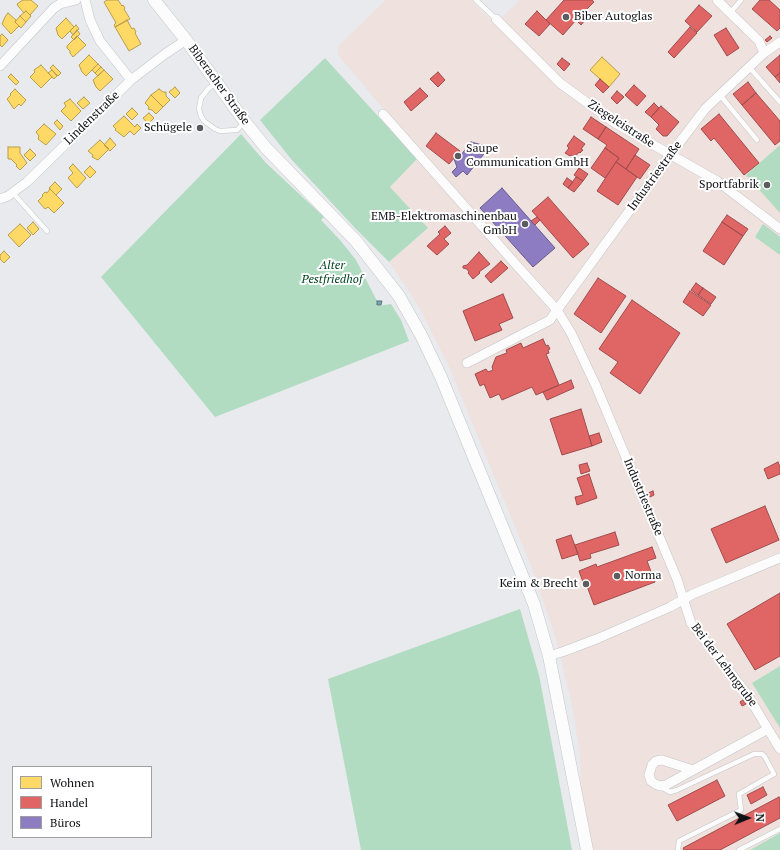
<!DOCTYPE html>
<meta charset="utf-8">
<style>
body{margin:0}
#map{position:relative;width:780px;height:850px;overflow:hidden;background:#e8eaee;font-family:"PT Serif",serif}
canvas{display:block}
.legend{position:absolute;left:12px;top:766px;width:140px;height:72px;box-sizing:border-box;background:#fff;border:1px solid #9f9fa1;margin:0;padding:5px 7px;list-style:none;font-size:12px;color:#0f1013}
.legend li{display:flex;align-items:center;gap:8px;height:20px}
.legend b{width:20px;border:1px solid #9f9fa1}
.north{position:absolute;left:728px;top:798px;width:40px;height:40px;-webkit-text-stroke:3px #fff;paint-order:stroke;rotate:89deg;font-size:11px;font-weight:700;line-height:16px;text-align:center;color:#0f1013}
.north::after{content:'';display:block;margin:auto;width:14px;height:18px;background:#0f1013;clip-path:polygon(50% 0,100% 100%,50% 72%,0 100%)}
</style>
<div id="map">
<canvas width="780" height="850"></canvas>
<ul class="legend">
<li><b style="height:11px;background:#ffd966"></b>Wohnen</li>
<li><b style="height:11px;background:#e06666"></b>Handel</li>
<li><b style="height:11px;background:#8e7cc3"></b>Büros</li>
</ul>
<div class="north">N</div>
</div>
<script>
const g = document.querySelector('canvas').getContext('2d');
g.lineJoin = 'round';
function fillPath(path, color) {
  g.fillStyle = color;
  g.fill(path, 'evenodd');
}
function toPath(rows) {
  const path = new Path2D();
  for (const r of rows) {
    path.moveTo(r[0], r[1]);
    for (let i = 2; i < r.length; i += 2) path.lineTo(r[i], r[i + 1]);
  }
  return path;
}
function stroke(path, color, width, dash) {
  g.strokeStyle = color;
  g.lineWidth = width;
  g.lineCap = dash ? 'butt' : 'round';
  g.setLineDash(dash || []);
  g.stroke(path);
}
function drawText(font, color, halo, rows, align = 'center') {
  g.font = font + ' "PT Serif",serif';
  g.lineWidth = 4;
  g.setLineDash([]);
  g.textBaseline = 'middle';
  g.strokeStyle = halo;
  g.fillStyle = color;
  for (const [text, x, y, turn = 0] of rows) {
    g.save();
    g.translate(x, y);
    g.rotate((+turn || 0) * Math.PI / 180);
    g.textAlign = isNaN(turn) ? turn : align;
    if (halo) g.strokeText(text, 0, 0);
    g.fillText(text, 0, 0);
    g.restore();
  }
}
fillPath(toPath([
 [386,0,471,0,495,24,520,0,780,0,780,666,752,683,780,728,780,833,750,850,593,850,581,789,580,755,575,723,570,696,556,639,531,566,450,369,421,311,405,285,389,262,428,228,390,187,417,159,380,118,385,111,338,55,338,50,339,45]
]), '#eee1de');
fillPath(toPath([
 [325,58,417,159,390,187,428,228,389,262,354,227,291,159,260,120],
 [241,134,266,163,324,217,321,220,340,240,356,260,377,301,377,306,391,304,401,320,409,341,215,417,101,277],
 [780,145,780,213,746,175],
 [763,224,780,237,780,255,755,237],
 [520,609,539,675,572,850,361,850,328,679],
 [780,666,780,728,752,683],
 [780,833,780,850,750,850]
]), '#b2dcc1');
const homes = toPath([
 [23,0,31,0,38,6,30,15,26,11,24,13,18,6,17,4,23,0],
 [107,0,118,0,122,6,123,5,125,8,124,9,130,19,115,27,114,25,116,23,104,2,107,0],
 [26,11,31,16,26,22,20,16,26,11],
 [8,13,16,20,15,22,19,26,11,34,2,24,5,17,8,13],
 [20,16,26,22,21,28,15,22,20,16],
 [66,18,74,27,62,39,58,35,56,28,66,18],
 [127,20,132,29,134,28,136,32,135,33,141,44,129,51,115,27,127,20],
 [76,25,79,29,73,35,70,31,76,25],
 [77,30,80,34,74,40,71,37,77,30],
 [2,34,8,40,2,47,0,45,0,36,2,34],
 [77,36,86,45,73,57,70,53,70,51,67,48,67,46,77,36],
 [89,55,98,64,86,76,82,72,79,65,89,55],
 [602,57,620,74,609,87,590,70,602,57],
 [98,64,101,67,95,73,92,70,98,64],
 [41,65,52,77,41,88,30,77,35,72,34,70,41,65],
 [53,65,61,73,58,76,50,68,53,65],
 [101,67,104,70,98,76,95,73,101,67],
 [52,70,57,76,54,79,48,73,52,70],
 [104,70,113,79,100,91,96,87,93,80,104,70],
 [11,74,19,82,16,85,8,77,11,74],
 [175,87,180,93,175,98,169,92,175,87],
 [15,89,26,100,21,106,19,104,14,109,7,99,11,95,10,94,15,89],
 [159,89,163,92,166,92,166,96,170,100,163,107,151,95,159,89],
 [151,95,163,107,156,114,152,110,148,109,149,107,145,103,151,95],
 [84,97,90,103,83,109,77,103,84,97],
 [70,99,81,111,71,121,61,111,66,106,64,103,70,99],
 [132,108,138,114,132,120,126,114,132,108],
 [149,113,154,118,148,124,143,118,149,113],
 [124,116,135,127,137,124,141,128,134,135,130,131,124,137,115,130,116,129,113,126,124,116],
 [57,120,63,126,60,130,54,123,57,120],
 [44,124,56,134,46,145,38,139,39,136,36,132,44,124],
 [110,138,116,145,110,151,104,145,110,138],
 [100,140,109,149,98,160,92,157,93,155,88,151,100,140],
 [8,147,20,147,20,153,27,163,20,170,16,166,17,165,11,159,8,159,8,147],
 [30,149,36,155,30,161,24,155,30,149],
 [73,164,86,178,77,188,68,178,73,173,69,168,73,164],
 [90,166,96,172,90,178,84,172,90,166],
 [55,182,62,189,56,195,49,188,55,182],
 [50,189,64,203,54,213,48,207,45,209,38,201,43,196,42,195,45,192,47,193,50,189],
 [33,222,39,229,33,235,27,228,33,222],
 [20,224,31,235,19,247,8,235,20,224],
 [4,251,10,257,4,263,0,259,0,255,4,251]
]);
fillPath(homes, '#ffd966');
stroke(homes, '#b79d4d', 1);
const shops = toPath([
 [564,0,592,0,594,2,581,15,586,19,581,25,576,20,563,35,546,20,564,0],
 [760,0,769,0,780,10,780,28,777,31,752,9,760,0],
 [699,5,712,16,697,32,685,21,699,5],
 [537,11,550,24,539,36,525,24,537,11],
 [690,27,697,33,674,58,668,52,690,27],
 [726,28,739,48,727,56,714,35,726,28],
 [770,36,772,38,767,42,765,40,770,36],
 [780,55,780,73,775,77,766,67,780,55],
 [562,58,570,64,564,71,557,64,562,58],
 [438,72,445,80,438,87,430,79,438,72],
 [780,73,780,83,775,77,780,73],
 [600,79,609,87,603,93,595,85,600,79],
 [748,82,756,93,742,105,733,94,748,82],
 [634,85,646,96,637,106,625,95,634,85],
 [420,88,428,96,411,111,404,102,420,88],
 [617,91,624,97,617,104,611,98,617,91],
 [756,93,780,121,780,141,775,145,742,105,756,93],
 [654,103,659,108,651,117,645,112,654,103],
 [661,106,679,122,667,136,663,136,656,129,659,125,651,117,661,106],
 [719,114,759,163,744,175,714,138,711,141,701,129,719,114],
 [591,117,606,127,598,139,583,129,591,117],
 [606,127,639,149,626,169,616,162,619,158,605,148,607,145,598,139,606,127],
 [436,133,460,151,449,164,426,146,436,133],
 [574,136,585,144,581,149,583,150,580,153,579,152,575,157,571,155,570,156,565,153,569,148,567,146,574,136],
 [605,148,619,158,605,178,591,168,605,148],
 [635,155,650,165,640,179,626,169,635,155],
 [616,162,637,177,618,205,597,191,616,162],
 [579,168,588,174,583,181,574,175,579,168],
 [576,177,583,181,574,192,568,188,576,177],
 [567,178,573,182,568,188,563,184,567,178],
 [548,197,589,244,573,258,532,211,548,197],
 [727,215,748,229,743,236,722,222,727,215],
 [537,217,540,220,535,225,531,221,537,217],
 [722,222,743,236,724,265,703,251,722,222],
 [445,226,451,233,444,239,449,244,437,255,427,246,440,234,438,232,445,226],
 [479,252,490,264,479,272,480,273,473,279,468,273,469,272,467,269,463,268,463,266,467,265,479,252],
 [501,261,508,268,491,283,485,276,501,261],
 [598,278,626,296,601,333,574,314,598,278],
 [696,283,703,288,698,295,691,290,696,283],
 [703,288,716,297,711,304,698,295,703,288],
 [690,291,711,305,703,316,683,302,690,291],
 [503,294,513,318,499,324,502,330,475,341,463,311,503,294],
 [632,300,680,333,640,394,610,373,618,362,599,349,632,300],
 [543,339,546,346,548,345,550,349,548,350,549,353,546,354,559,385,536,395,532,387,502,400,499,394,490,398,484,384,480,386,475,374,486,369,488,372,493,370,492,367,496,357,507,353,506,350,521,343,523,348,543,339],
 [571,380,574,388,547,400,543,392,571,380],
 [581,409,592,446,562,455,550,419,581,409],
 [599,433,602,442,592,446,589,436,599,433],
 [778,462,780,467,780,474,768,479,764,469,778,462],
 [587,463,590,471,581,474,579,465,587,463],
 [589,474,597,498,577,505,575,497,583,495,577,478,589,474],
 [653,491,654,495,650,497,648,493,653,491],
 [765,506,779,540,726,563,711,529,765,506],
 [615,532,619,545,590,554,591,558,580,561,575,545,615,532],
 [571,535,578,554,562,559,556,540,571,535],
 [652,547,656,558,647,561,655,582,594,605,585,581,583,582,579,571,596,564,597,567,652,547],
 [780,593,780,656,755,670,727,624,780,593],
 [743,700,746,704,742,706,740,702,743,700],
 [717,780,725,796,677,821,668,805,717,780],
 [763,787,767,795,751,804,747,795,763,787],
 [779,797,780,799,780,818,720,850,684,850,683,848,779,797]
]);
fillPath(shops, '#e06666');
stroke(shops, '#a14c4d', 1);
const offices = toPath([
 [471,142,486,146,488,149,467,175,463,171,456,177,452,172,457,167,454,159,458,153,461,155,471,142],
 [502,188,555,248,533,267,480,208,502,188]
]);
fillPath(offices, '#8e7cc3');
stroke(offices, '#685c8e', 1);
const public = toPath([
 [307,276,309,280,306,282,303,279,307,276],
 [377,301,382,301,381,305,377,305,377,301]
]);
fillPath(public, '#76a5af');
stroke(public, '#577880', 1);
const service = toPath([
 [476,0,496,19],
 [731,12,741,0],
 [749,67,780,102],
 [216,82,208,89,201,98,199,109,201,116,204,121,215,129,220,131,237,130,244,123],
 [720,95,757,140],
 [13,193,47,231],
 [661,787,670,792,677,790,754,754,762,754,765,757,774,774,739,794,741,810,679,841,678,850],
 [739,850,780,829]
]);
const minor = toPath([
 [85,0,90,20,100,41,131,80],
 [717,0,759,41,764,53],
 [496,19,560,83,615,123,717,181,780,229],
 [780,42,764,53,705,109,670,155,557,310,571,333,596,386,677,579,691,623,745,691,780,749],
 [0,66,54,8,60,4,76,0],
 [383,114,520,269,557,310,550,320,467,363],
 [0,199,8,196,27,182,131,80,165,54,186,40],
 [549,656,565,651,599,638,670,607,693,594,780,558],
 [693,770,662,760,656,761,652,765,649,775,651,781,655,784,660,786,666,785,768,729]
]);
const tertiary = toPath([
 [154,0,186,40,245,122,266,148,356,241,399,296,421,335,441,377,534,604,549,656,587,850]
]);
stroke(service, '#c3c5c8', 5.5);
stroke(minor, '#c3c5c8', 10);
stroke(tertiary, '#c3c5c8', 13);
stroke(service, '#fcfcfc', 4.5);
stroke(minor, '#fcfcfc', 9);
stroke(tertiary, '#fcfcfc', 12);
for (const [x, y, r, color] of [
 [566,17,4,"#5b5c60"],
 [200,128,4,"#5b5c60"],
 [458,156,4,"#5b5c60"],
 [767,185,4,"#5b5c60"],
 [525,224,4,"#5b5c60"],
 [617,576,4,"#5b5c60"],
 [586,584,4,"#5b5c60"]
]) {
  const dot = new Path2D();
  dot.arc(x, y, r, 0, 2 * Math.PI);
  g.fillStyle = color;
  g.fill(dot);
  stroke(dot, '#fff', 1.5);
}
drawText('12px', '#0f1013', '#fff', [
 ["Biber Autoglas",574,17,"left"],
 ["Schügele",192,128],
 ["Saupe",466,149,"left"],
 ["Communication GmbH",466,163,"left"],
 ["Sportfabrik",759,185],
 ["EMB-Elektromaschinenbau",517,217],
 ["GmbH",517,231],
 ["Norma",625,576,"left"],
 ["Keim & Brecht",578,584]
], 'right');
drawText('12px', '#0f1013', '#fff', [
 ["Biberacher Straße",219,85,54],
 ["Lindenstraße",92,118,-44],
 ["Ziegeleistraße",621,124,33],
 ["Industriestraße",655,176,-54],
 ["Industriestraße",643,497,67],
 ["Bei der Lehmgrube",724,665,53]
]);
drawText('italic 12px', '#004420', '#fff', [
 ["Alter",332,266],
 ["Pestfriedhof",332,280]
]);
</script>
